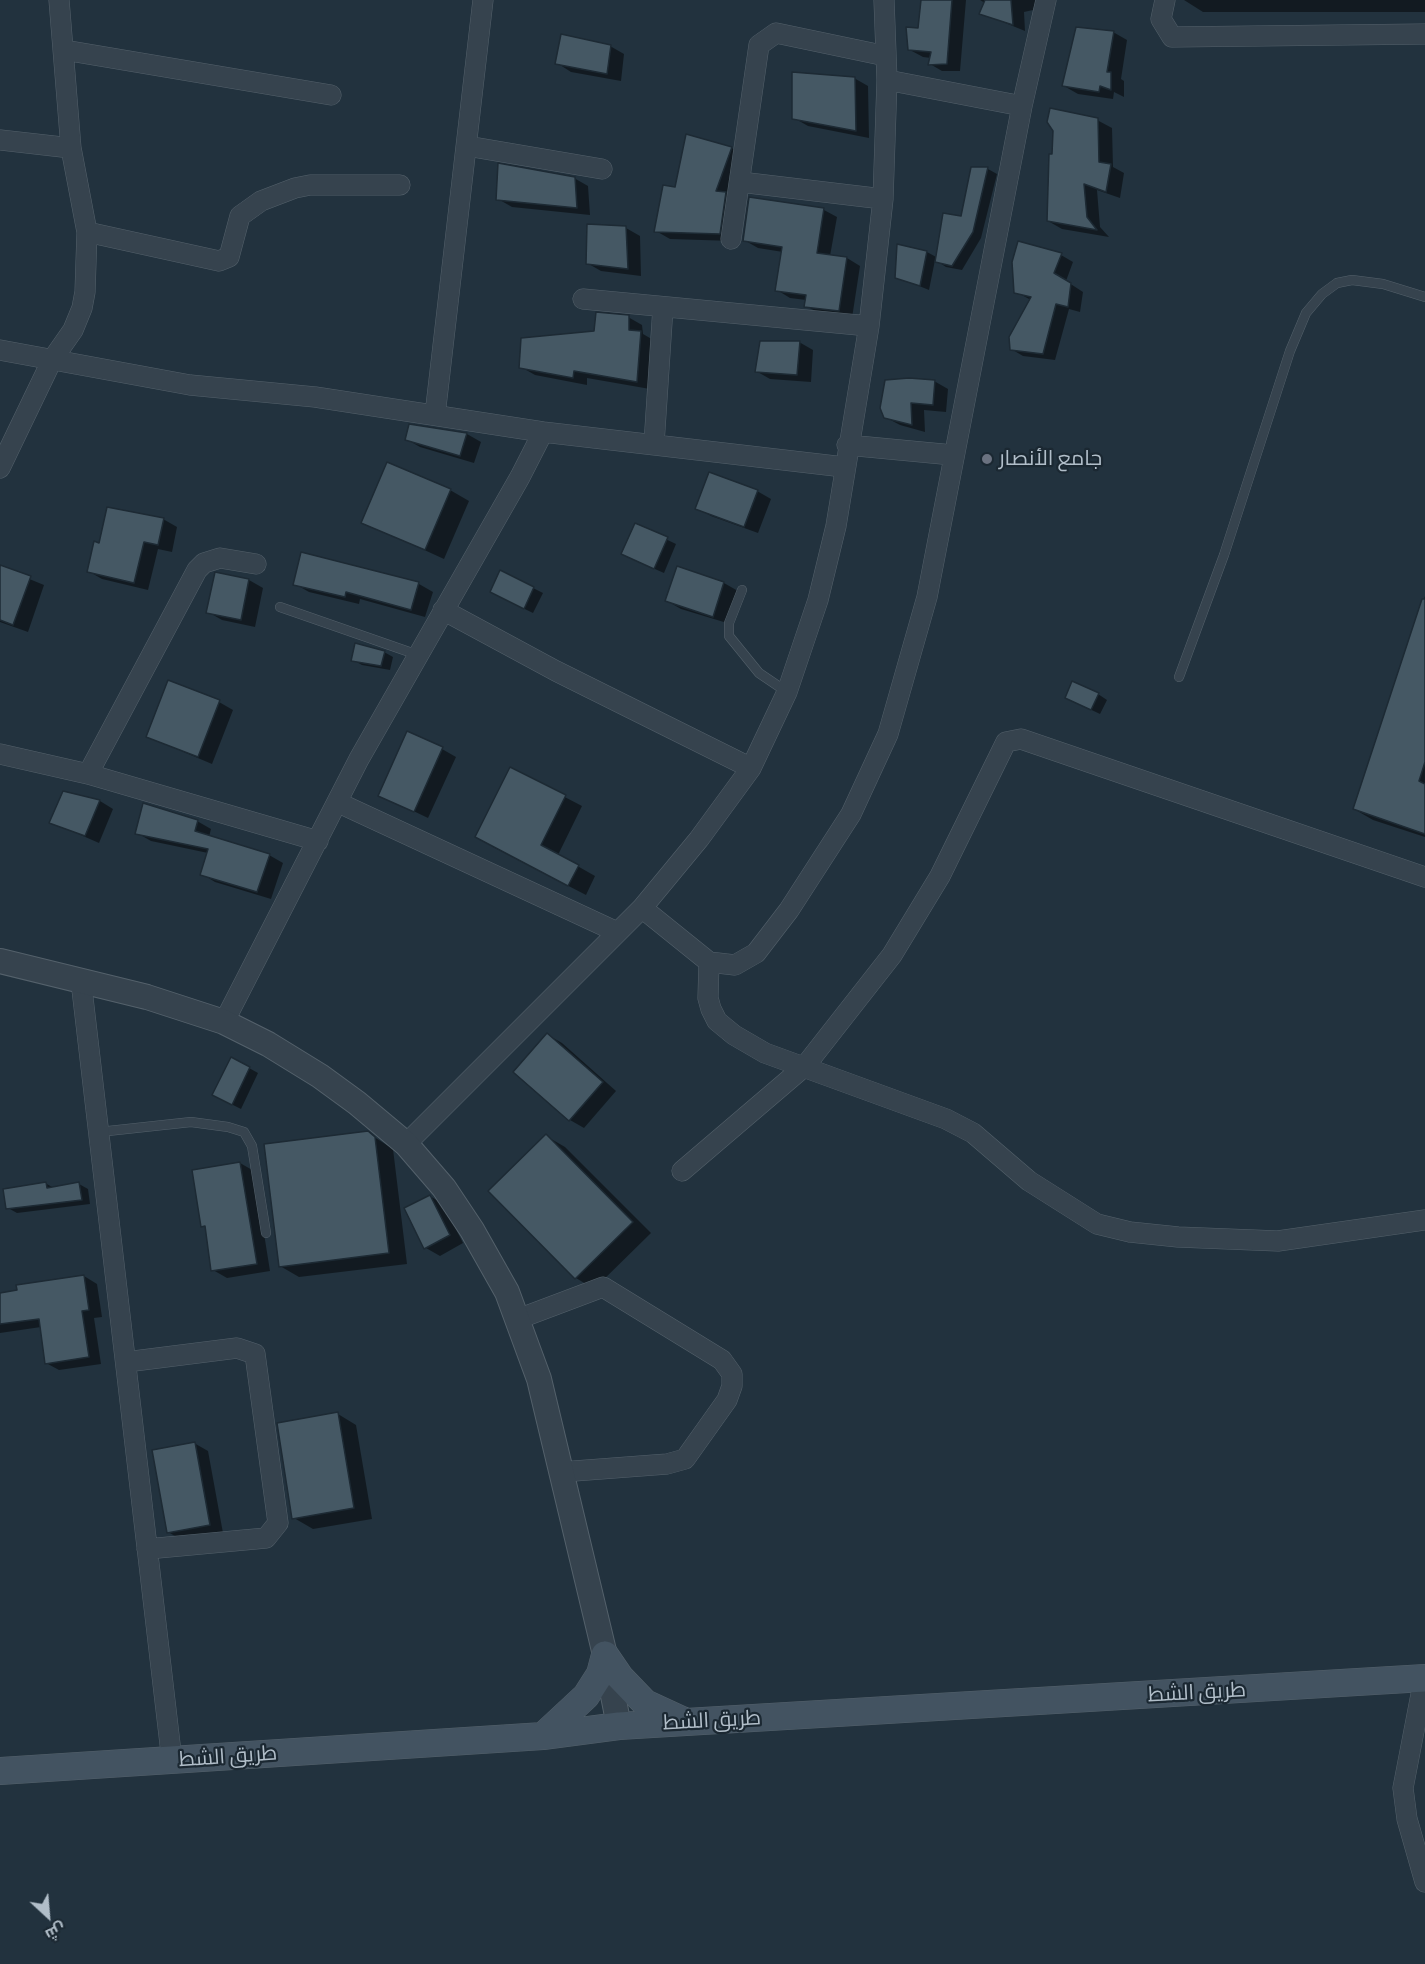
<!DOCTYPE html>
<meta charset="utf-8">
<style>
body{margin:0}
#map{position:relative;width:1425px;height:1964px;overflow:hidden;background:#22323e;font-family:Manrope,Cairo,sans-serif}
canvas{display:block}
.north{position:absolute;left:18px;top:1886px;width:60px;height:60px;-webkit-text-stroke:4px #1b2832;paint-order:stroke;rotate:154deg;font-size:16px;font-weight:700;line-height:24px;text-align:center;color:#b1bec9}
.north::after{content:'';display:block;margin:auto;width:21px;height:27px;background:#b1bec9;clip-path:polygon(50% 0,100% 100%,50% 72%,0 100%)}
</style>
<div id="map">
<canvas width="1425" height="1964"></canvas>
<div class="north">ش</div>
</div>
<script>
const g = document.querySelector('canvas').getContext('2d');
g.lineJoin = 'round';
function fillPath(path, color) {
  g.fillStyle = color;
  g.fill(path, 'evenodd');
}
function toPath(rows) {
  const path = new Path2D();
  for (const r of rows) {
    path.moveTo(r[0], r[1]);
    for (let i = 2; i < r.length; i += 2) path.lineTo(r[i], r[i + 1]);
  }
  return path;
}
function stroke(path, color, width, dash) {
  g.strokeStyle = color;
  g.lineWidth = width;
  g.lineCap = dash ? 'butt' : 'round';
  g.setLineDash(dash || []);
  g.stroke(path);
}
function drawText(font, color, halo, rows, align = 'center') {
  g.font = font + ' Manrope,Cairo,sans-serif';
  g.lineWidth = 4.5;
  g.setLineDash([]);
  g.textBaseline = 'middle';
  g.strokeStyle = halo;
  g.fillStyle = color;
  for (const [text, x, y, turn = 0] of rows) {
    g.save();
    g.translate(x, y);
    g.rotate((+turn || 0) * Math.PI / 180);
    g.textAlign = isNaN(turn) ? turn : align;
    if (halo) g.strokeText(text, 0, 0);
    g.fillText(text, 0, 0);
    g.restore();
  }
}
fillPath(toPath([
 [923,0,966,0,960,71,942,71,930,64,931,58,923,57,910,50,920,30],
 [980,0,1036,0,1033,10,1024,12,1025,31,981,13,985,3],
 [1184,0,1425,0,1425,12,1203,12],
 [1113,32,1127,40,1121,79,1124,81,1124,97,1114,92,1113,99,1078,94,1064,86],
 [610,46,624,54,621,81,571,72,557,63],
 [854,78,868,86,869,138,808,126,794,118],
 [1097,120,1112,128,1113,167,1124,173,1120,198,1097,190,1100,227,1109,237,1062,229,1048,221],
 [687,136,732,148,745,156,733,241,670,239,656,231,676,188],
 [972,168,988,169,997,174,981,238,962,270,946,267,935,260,929,290,897,277,927,252,938,258,962,217],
 [574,178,588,186,590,215,512,207,498,199],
 [824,210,837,217,830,256,847,258,860,266,852,318,819,313,806,306,806,300,790,298,777,290,783,252,758,248,744,240],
 [626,228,640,236,641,276,601,271,587,263],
 [1061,255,1073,262,1066,281,1083,292,1080,312,1069,309,1055,360,1023,356,1011,349,1031,300,1016,292],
 [628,317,642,325,643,334,655,341,650,389,587,378,587,385,535,375,521,367],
 [799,342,813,350,811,382,770,379,756,371],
 [934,381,948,389,946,412,924,410,925,432,900,425,885,417],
 [410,425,467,434,481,442,474,463,420,447,406,439],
 [450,490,469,501,444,559,363,522],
 [757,491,771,499,758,533,711,516,697,508],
 [163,519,177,527,172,552,158,549,148,590,102,579,88,571,100,545],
 [636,525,676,544,664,573,632,559],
 [302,554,419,584,433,592,425,617,360,599,359,604,309,592,295,584],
 [0,567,44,585,28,632,0,622],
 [678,568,724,583,738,591,727,623,681,609,667,601],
 [501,572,543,593,533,613,500,597],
 [216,574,249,580,263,588,255,627,222,620,208,612],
 [1425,596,1425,837,1373,820,1354,809],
 [384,652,393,657,390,670,362,665,353,660],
 [1098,694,1107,700,1100,714,1075,702],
 [219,702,233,710,212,764,148,737],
 [442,749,456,757,428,818,380,795],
 [511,769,582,806,558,855,595,876,586,895,493,847],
 [64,792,100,801,113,809,99,843,51,822],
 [197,821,211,829,209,837,269,855,283,863,271,899,215,882,202,874,208,853,151,841,137,833],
 [548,1035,562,1043,616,1091,584,1128,570,1120],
 [249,1068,258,1073,241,1109,223,1100],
 [368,1133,393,1149,407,1264,299,1277,280,1266],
 [546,1136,565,1147,651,1233,594,1289,576,1278],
 [240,1163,254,1171,270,1271,227,1278,213,1270,207,1228,202,1226],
 [45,1183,54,1188,79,1184,88,1189,90,1204,17,1213,8,1208],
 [430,1196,443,1204,463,1243,440,1256,426,1248],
 [84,1276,97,1284,102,1317,94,1318,101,1364,59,1370,46,1363,41,1327,0,1333,0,1295],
 [338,1414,356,1425,372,1519,313,1529,294,1518],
 [194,1443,208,1451,223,1533,182,1540,168,1532]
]), '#0007');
const building = toPath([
 [921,0,952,0,947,64,928,65,931,52,908,50,906,27,918,28,921,0],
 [985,0,1011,0,1013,25,979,14,985,0],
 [1076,27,1114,31,1107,72,1111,72,1111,90,1100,86,1099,92,1062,86,1076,27],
 [561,34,611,45,607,74,555,64,561,34],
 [792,72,855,77,856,131,792,119,792,72],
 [1050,108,1098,118,1099,162,1111,164,1106,192,1084,184,1087,217,1097,230,1047,221,1049,154,1052,154,1053,131,1047,122,1050,108],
 [686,134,732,147,716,191,726,192,720,234,654,232,663,185,675,187,686,134],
 [498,163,575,177,577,208,496,200,498,163],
 [971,167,988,167,973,232,952,266,935,262,943,213,961,216,971,167],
 [749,197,824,208,817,253,847,257,839,311,804,307,806,295,775,291,782,247,743,241,749,197],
 [587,224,626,226,628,269,586,264,587,224],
 [1018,241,1062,253,1054,273,1071,283,1068,307,1056,304,1043,354,1010,350,1009,337,1031,297,1014,293,1012,262,1018,241],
 [897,244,927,251,920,286,895,278,897,244],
 [596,312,629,315,629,330,641,331,637,382,574,371,573,378,519,368,521,338,594,331,596,312],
 [760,341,800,341,797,375,755,372,760,341],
 [909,378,935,380,933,405,911,403,912,425,884,418,880,408,885,380,909,378],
 [409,424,467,433,460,456,405,440,409,424],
 [387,462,451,489,425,550,361,523,387,462],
 [709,472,758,490,744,527,695,509,709,472],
 [107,507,164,518,158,545,144,542,134,583,87,572,94,541,99,543,107,507],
 [635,523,668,537,654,569,621,554,635,523],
 [301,552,419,582,411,610,346,592,345,597,293,585,301,552],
 [0,565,31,576,13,625,0,620,0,565],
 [677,566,724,582,713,617,665,601,677,566],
 [500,570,534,587,524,609,490,592,500,570],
 [215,572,249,579,241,620,206,613,215,572],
 [1422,599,1425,599,1425,762,1419,781,1425,784,1425,834,1353,809,1422,599],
 [355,643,385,651,381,666,351,661,355,643],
 [168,680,220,700,198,757,146,737,168,680],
 [1072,681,1099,693,1091,710,1065,698,1072,681],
 [407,731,443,747,414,812,378,796,407,731],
 [510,767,566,795,541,845,579,865,568,886,475,837,510,767],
 [63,791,100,800,85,836,49,823,63,791],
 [143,803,198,820,195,831,270,854,257,892,200,875,208,849,135,834,143,803],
 [547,1033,603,1082,569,1121,513,1072,547,1033],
 [231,1057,250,1067,232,1105,212,1095,231,1057],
 [368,1131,375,1137,389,1253,279,1267,264,1144,368,1131],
 [546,1134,633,1222,575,1279,488,1191,546,1134],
 [240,1162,257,1264,211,1271,205,1226,201,1227,192,1170,240,1162],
 [46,1182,47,1188,79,1182,82,1200,6,1209,3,1189,46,1182],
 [430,1195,450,1235,424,1249,404,1208,430,1195],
 [84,1275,89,1310,82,1311,89,1357,45,1364,39,1319,0,1324,0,1293,17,1290,16,1285,84,1275],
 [338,1412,354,1508,292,1519,277,1423,338,1412],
 [195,1442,210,1525,167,1533,152,1450,195,1442]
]);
fillPath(building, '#455864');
stroke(building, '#1d2a34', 1.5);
const service = toPath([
 [742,590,729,623,729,636,759,673,787,692],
 [280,607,418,655],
 [1179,677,1224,555,1290,351,1306,313,1322,294,1337,283,1352,280,1383,284,1425,297],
 [99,1132,191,1122,228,1127,244,1132,252,1146,266,1233]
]);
const minor = toPath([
 [1165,0,1161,19,1172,37,1425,34],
 [64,50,331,95],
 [887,80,1022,106],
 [0,140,71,148],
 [467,146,602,169],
 [740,182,883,199],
 [87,232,219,261,229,257,240,216,261,201,295,188,310,185,400,185],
 [731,239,759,45,776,33,886,56],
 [583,299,869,326],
 [0,350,190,385,315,397,543,432,844,467],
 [435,415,483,0],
 [654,444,663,307],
 [847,445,953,455],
 [0,468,52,360,73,330,82,308,85,292,87,232,71,148,59,0],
 [443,610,556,671,751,768],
 [0,754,88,774,197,570,204,563,220,558,256,564],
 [88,774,318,841],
 [339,803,617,932],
 [642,908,709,962,735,965,756,953,789,910,851,814,888,734,927,597,1022,106,1046,0],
 [709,962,708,998,711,1009,717,1021,734,1035,765,1053,946,1119,973,1133,1029,1181,1097,1224,1130,1232,1178,1237,1278,1241,1425,1220],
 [81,981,172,1761],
 [224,1022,359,759,520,477,543,432],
 [406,1144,642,908,699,839,751,768,787,692,818,600,836,526,869,326,883,199,887,80,884,0],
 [682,1171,805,1066,892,955,940,876,1006,742,1021,739,1425,877],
 [518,1319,603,1287,722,1360,732,1374,732,1386,727,1400,685,1459,667,1464,561,1472],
 [126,1362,237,1348,255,1354,278,1523,266,1538,147,1549],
 [1424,1679,1403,1788,1407,1819,1425,1882]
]);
const tertiary = toPath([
 [0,961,147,997,224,1022,268,1044,320,1076,357,1103,406,1144,444,1188,472,1230,507,1292,539,1379,605,1655,619,1726]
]);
const secondary = toPath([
 [605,1655,620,1677,645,1703,684,1721],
 [543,1736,586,1696,600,1674,605,1655],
 [0,1771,543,1736,619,1726,1425,1678]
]);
stroke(service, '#54616b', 10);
stroke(minor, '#54616b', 21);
stroke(tertiary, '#54616b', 26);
stroke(secondary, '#54616b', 28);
stroke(service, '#36434e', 9);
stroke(minor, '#36434e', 20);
stroke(tertiary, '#36434e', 24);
stroke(secondary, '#435361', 27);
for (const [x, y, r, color] of [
 [987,459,6,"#6b7280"]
]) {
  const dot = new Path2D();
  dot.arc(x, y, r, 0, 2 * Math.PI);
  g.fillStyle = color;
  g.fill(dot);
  stroke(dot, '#1b2832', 2);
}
drawText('21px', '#b1bec9', '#1b2832', [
 ["جامع الأنصار",999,459]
], 'left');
drawText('21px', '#b1bec9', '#1b2832', [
 ["طريق الشط",1197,1693,-3],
 ["طريق الشط",712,1721,-3],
 ["طريق الشط",228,1757,-4]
]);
</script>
